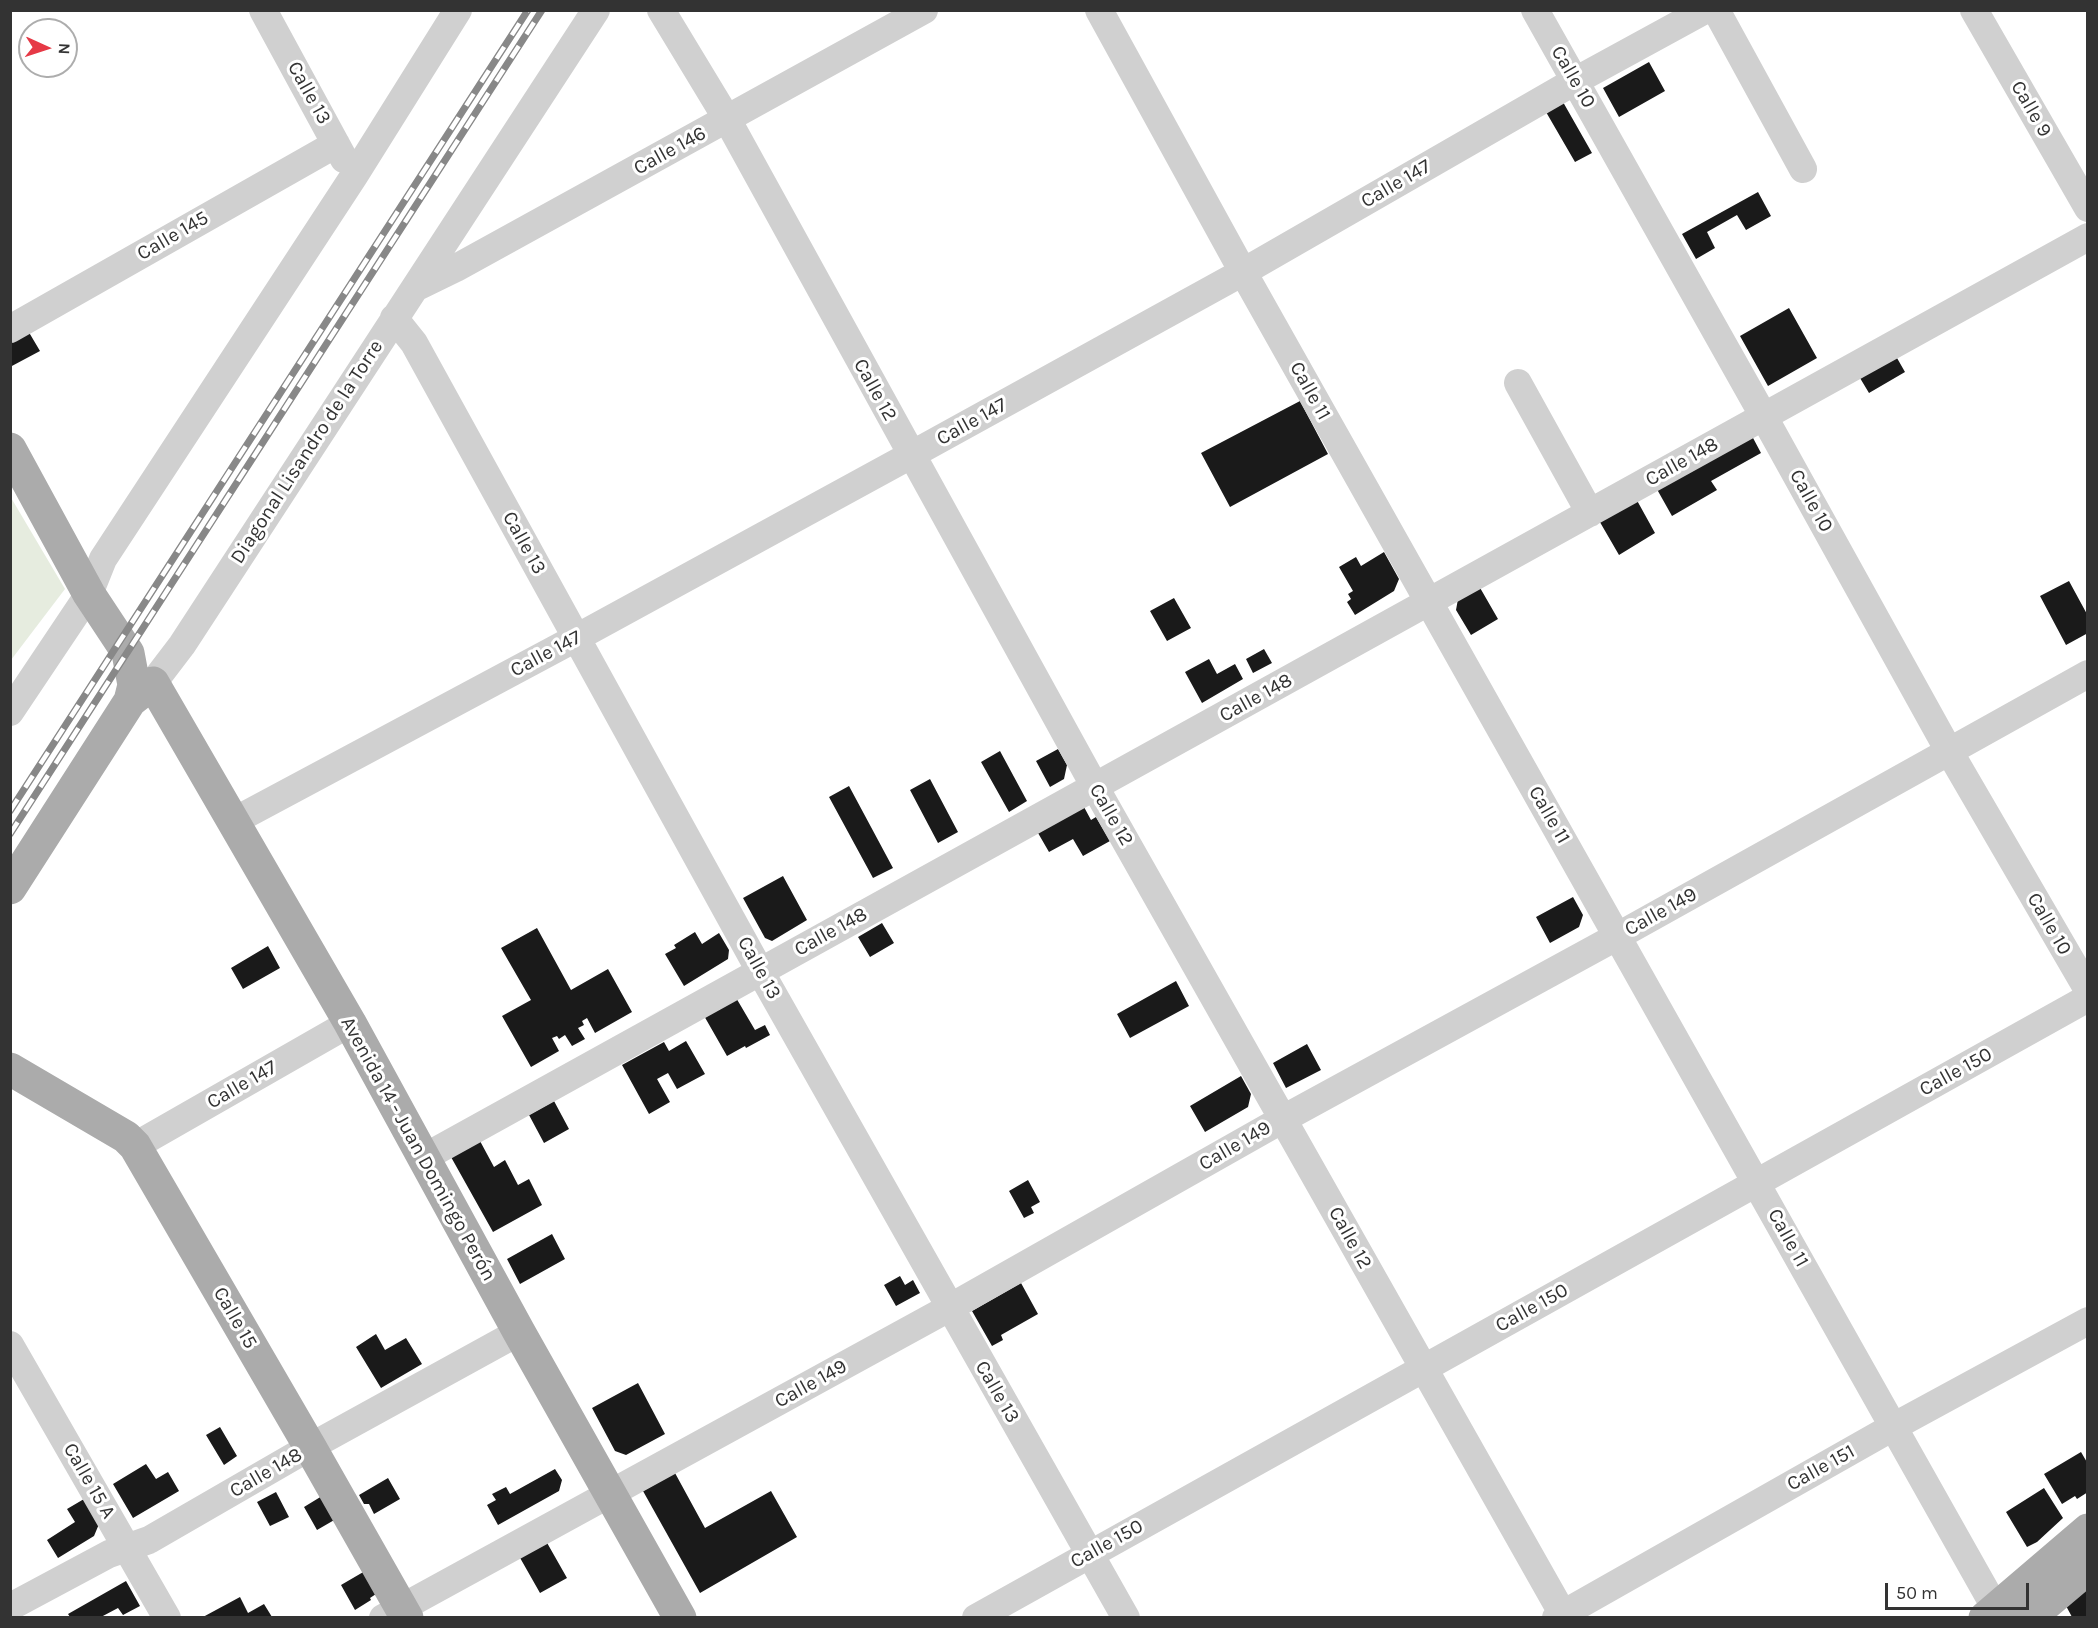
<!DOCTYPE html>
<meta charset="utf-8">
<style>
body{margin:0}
#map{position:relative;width:2098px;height:1628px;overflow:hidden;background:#fff;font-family:Karla,sans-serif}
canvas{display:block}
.frame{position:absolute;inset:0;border:12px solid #333;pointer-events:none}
.north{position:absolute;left:18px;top:18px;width:60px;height:60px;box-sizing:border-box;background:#fff;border:2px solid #adadad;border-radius:50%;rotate:93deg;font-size:16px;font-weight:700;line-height:24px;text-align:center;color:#333}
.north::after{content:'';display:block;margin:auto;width:21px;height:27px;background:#e63946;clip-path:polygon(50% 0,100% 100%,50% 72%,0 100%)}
.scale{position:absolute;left:1885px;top:1583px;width:144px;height:27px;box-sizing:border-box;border:3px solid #333;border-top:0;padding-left:8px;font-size:18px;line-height:21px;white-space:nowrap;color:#333;-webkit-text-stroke:4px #fff;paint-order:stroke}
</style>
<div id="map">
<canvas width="2098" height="1628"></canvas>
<div class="frame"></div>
<div class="north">N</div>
<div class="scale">50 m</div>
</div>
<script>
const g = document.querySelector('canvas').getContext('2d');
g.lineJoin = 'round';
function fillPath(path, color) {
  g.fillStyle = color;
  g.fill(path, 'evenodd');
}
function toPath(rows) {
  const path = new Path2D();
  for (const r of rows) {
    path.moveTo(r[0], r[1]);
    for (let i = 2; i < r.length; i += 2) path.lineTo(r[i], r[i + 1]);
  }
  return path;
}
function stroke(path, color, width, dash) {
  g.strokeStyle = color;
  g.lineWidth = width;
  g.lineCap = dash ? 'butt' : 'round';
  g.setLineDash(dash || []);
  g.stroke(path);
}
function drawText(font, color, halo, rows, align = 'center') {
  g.font = font + ' Karla,sans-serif';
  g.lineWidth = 6;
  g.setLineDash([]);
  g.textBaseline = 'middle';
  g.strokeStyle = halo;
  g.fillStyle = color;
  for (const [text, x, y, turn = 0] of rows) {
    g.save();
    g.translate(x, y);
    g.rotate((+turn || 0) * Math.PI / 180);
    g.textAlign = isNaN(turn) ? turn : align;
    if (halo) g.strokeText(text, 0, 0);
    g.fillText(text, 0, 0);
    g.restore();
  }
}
fillPath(toPath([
 [10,496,65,589,11,660,10,660]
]), '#e6ecdf');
fillPath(toPath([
 [1649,62,1665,91,1619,117,1603,88],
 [1563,102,1592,153,1575,162,1546,112],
 [1758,192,1771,216,1746,230,1737,215,1707,232,1715,248,1696,259,1682,234],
 [1789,308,1817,358,1768,386,1740,336],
 [27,329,40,351,10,367,10,338],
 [1893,351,1905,372,1869,393,1857,373],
 [1300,401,1328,454,1230,507,1201,453],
 [1752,436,1761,453,1711,481,1717,490,1672,516,1654,484],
 [1634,495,1655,533,1619,555,1597,517],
 [1384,552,1399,579,1394,591,1355,615,1347,602,1351,599,1348,594,1353,591,1339,567,1356,557,1361,566],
 [2069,581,2088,616,2088,633,2066,645,2040,596],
 [1479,586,1498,619,1471,635,1456,610,1458,599],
 [1174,598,1191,628,1167,641,1150,611],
 [1264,649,1272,663,1253,673,1246,659],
 [1209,659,1217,674,1235,664,1243,679,1202,703,1185,672],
 [1058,749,1067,765,1064,779,1050,787,1036,761],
 [1000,751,1027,801,1009,812,981,762],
 [930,779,958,832,938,843,910,790],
 [849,786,893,868,873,878,829,797],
 [1084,807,1091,820,1096,817,1110,841,1083,856,1073,839,1049,852,1038,833],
 [783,876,807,920,772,941,765,938,743,898],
 [1573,897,1583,915,1579,927,1550,943,1536,917],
 [882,923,894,943,870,957,858,937],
 [537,928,571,990,608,969,632,1012,595,1033,587,1018,582,1021,584,1025,578,1028,585,1039,572,1046,565,1035,559,1039,557,1036,552,1038,559,1051,531,1067,502,1016,531,1000,501,948],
 [695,932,702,944,719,933,729,950,728,959,684,986,665,954,676,948,674,945],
 [268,946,280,968,243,989,231,968],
 [1176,981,1189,1006,1130,1038,1117,1014],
 [735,996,755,1030,765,1025,770,1035,746,1048,745,1046,727,1056,703,1014],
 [686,1041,705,1074,677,1089,668,1073,657,1079,670,1102,649,1114,622,1065,664,1042,669,1051],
 [1307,1044,1321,1070,1286,1088,1273,1063],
 [1241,1076,1251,1094,1248,1107,1205,1132,1190,1106],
 [554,1101,569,1129,544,1143,529,1115],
 [480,1141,494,1167,505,1160,518,1185,529,1179,542,1205,493,1232,451,1157],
 [1028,1180,1040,1202,1031,1207,1034,1213,1024,1218,1009,1191],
 [552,1234,565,1259,520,1284,507,1259],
 [900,1276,905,1285,913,1280,920,1293,896,1306,884,1285],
 [1021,1283,1038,1314,1001,1335,1003,1340,992,1346,972,1311],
 [376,1334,385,1350,406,1338,422,1364,381,1388,356,1347],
 [638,1383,665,1434,626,1455,615,1451,592,1408],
 [220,1427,237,1456,224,1465,206,1435],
 [2081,1452,2088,1464,2088,1492,2077,1499,2075,1496,2062,1504,2044,1474],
 [146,1464,156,1479,168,1472,179,1491,133,1518,113,1484],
 [555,1469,562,1480,559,1491,498,1525,487,1505,496,1500,492,1494,506,1487,510,1494],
 [675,1473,705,1528,771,1491,797,1537,700,1593,643,1491],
 [388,1478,400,1499,374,1514,369,1504,364,1504,359,1495],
 [2044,1488,2063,1518,2037,1542,2027,1547,2006,1512],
 [276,1492,289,1517,270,1526,257,1502],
 [322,1496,336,1519,317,1530,304,1507],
 [84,1499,99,1524,94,1536,58,1558,47,1540,75,1522,67,1509],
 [546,1541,567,1578,540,1593,519,1556],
 [365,1571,376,1594,370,1598,371,1600,355,1610,341,1585],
 [126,1581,140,1606,123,1615,118,1608,101,1617,70,1617,68,1614],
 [2088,1584,2088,1617,2072,1617,2065,1604],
 [240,1597,248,1613,264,1604,272,1617,203,1617]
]), '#1a1a1a');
stroke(toPath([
 [263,10,344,159],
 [661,10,727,119,1095,787,1565,1618],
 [1099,10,1243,272,2001,1618],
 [1535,10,1764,417,1949,751,2088,990],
 [1716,10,1803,169],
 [1974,10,2088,208],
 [415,288,456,268,924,10],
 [394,318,414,343,760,971,1126,1618],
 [10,329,336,144],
 [1518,383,1590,513],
 [153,683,182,645,596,10],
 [10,712,89,594,103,559,354,176,458,10],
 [234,821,576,638,911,455,1243,272,1575,81,1705,10],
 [135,1146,350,1023],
 [425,1157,2088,237],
 [10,1345,167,1618],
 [10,1607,109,1554,149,1540,310,1447,519,1332],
 [383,1618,949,1308,1283,1119,1618,936,2088,674],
 [976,1618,2088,998],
 [1556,1618,1893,1427,2088,1321]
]), '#d0d0d0', 28);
stroke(toPath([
 [10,449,89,594,128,653,134,685,130,701],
 [10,888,130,701,153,683,350,1023,519,1332,680,1618],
 [10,1069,126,1137,135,1146,310,1447,407,1618],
 [1985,1618,2088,1530],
 [2029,1618,2088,1568]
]), '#ababab', 33);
const rail = toPath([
 [10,811,528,10],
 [10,834,542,10]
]);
stroke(rail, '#888', 7);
stroke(rail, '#fff', 4.5, [14]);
drawText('20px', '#333', '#fff', [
 ["Calle 10",1573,77,60],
 ["Calle 13",309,93,61],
 ["Calle 9",2031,109,60],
 ["Calle 146",670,151,-29],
 ["Calle 147",1396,184,-30],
 ["Calle 145",173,236,-30],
 ["Calle 12",875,390,61],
 ["Calle 11",1310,391,61],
 ["Calle 147",972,422,-29],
 ["Diagonal Lisandro de la Torre",307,452,-57],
 ["Calle 148",1682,462,-29],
 ["Calle 10",1811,501,61],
 ["Calle 13",524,543,61],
 ["Calle 147",546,654,-28],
 ["Calle 148",1256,698,-29],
 ["Calle 12",1111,815,60],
 ["Calle 11",1549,815,60],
 ["Calle 149",1661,912,-29],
 ["Calle 10",2049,924,60],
 ["Calle 148",831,932,-29],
 ["Calle 13",759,968,61],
 ["Calle 150",1956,1072,-29],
 ["Calle 147",242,1085,-30],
 ["Calle 149",1235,1146,-30],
 ["Avenida 14 - Juan Domingo Perón",418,1149,61],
 ["Calle 12",1350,1238,61],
 ["Calle 11",1788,1238,61],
 ["Calle 150",1532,1308,-29],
 ["Calle 15",235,1318,60],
 ["Calle 149",811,1384,-29],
 ["Calle 13",997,1392,60],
 ["Calle 151",1821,1468,-29],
 ["Calle 148",266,1473,-30],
 ["Calle 15 A",89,1481,60],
 ["Calle 150",1107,1544,-29]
]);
</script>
